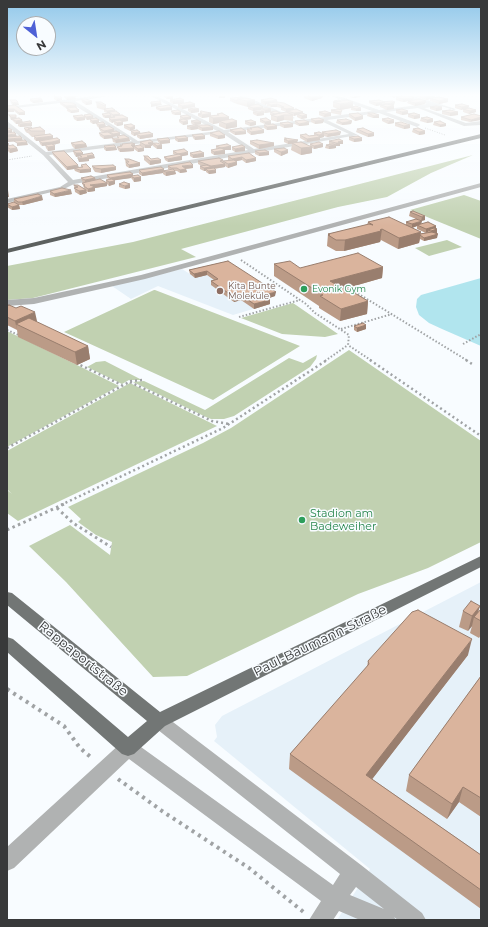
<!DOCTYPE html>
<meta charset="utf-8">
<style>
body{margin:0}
#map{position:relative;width:488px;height:927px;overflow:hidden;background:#f8fcff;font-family:Montserrat,sans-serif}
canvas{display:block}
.frame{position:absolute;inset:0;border:8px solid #38393a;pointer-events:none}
.north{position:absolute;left:16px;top:16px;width:40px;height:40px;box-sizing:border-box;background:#f8fcff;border:1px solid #abaeb0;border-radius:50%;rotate:150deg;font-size:11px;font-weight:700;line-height:16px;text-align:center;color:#38393a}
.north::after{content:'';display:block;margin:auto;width:14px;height:18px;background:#4e61d6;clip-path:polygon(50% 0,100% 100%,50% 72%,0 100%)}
</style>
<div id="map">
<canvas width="488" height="927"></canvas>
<div class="frame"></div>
<div class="north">N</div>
</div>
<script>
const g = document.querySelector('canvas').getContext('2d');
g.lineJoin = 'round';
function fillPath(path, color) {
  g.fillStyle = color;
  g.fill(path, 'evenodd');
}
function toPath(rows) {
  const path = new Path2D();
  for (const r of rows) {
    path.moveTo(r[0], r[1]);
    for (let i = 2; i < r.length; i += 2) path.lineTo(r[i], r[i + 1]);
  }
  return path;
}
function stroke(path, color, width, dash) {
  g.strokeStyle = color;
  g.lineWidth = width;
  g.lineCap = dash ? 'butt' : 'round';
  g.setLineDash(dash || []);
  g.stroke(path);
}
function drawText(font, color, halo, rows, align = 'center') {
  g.font = font + ' Montserrat,sans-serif';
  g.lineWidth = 3;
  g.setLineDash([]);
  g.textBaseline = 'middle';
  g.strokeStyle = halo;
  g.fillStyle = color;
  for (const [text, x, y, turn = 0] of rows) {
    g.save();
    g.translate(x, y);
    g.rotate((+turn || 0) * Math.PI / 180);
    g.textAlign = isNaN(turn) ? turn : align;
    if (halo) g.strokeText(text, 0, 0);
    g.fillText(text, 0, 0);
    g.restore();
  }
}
fillPath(toPath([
 [228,265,275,296,264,300,270,304,233,315,158,286,131,299,112,286,182,269,190,274],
 [481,582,481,920,337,920,370,869,214,741,217,737,215,725,222,716]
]), '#e6f1f9');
fillPath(toPath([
 [473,155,431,173,387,197,338,207,181,249,196,257,33,298,7,300,7,266,133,242],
 [464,195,481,201,481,239,410,210],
 [447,240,462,247,429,256,415,248],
 [154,290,155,290,300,346,213,400,64,332],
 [293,303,338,334,325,337,282,334,241,318],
 [7,331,77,365,119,386,7,447],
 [349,350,481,441,481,542,428,568,358,594,187,676,153,677,66,582,29,546,70,525,110,555,112,542,96,535,78,522,81,519,68,507,203,443,231,428],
 [317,355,316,359,310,367,234,416,224,419,211,419,206,417,133,382,144,381,205,410,289,358,303,363],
 [105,361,142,380,129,380,122,384,87,367,96,362],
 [130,383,217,426,18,521,7,513,7,490,12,494,7,489,7,451]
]), '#c1d1b1');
fillPath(toPath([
 [481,278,481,346,442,329,429,323,419,315,416,307,417,299,421,295]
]), '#b1e5ee');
stroke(toPath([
 [425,128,445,135],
 [7,160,32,156]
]), '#a0a3a5', 1, [1, 1.5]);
stroke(toPath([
 [241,260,306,304,315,313,349,335,348,345,372,361],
 [349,288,468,361],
 [239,317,300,300],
 [341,329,392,314],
 [7,330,21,336],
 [463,344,481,334],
 [325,361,348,345]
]), '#a0a3a5', 2, [1.5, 2]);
stroke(toPath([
 [370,360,481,436],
 [466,360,472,364],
 [76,363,122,385],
 [130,382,212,421,229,424],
 [7,448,131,381,143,380],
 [61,505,223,428,327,360]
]), '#a0a3a5', 2.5, [2, 3]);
stroke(toPath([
 [57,508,73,523,111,547],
 [7,530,64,504]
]), '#a0a3a5', 3, [2.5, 3.5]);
stroke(toPath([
 [7,689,64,726,80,748,93,759],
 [118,779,162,811,249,868,306,914]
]), '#a0a3a5', 4, [3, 4.5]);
fillPath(toPath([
 [93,96,110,96,75,101,138,141,217,131,151,96,157,96,224,130,372,111,331,96,339,96,379,110,427,104,405,96,413,96,456,109,454,110,441,106,424,108,466,123,481,121,481,125,464,126,418,108,386,112,419,124,420,125,417,127,379,113,327,120,358,135,74,184,64,189,7,203,7,199,60,187,68,182,43,155,7,126,7,121,46,152,132,141,69,102,7,109,7,107,93,96],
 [321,121,349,134,254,149,228,132,321,121],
 [222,133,248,150,73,180,49,155,222,133],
 [238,96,245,96,295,118,290,119,238,96],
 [481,183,481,187,145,279,34,304,7,306,7,300,34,298,141,275,481,183],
 [159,714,165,716,361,865,422,913,426,920,398,920,394,917,396,920,360,920,339,911,333,920,309,920,321,901,129,759,14,868,7,871,7,847,122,742,128,740,134,742,333,885,340,874,153,726,150,721,153,716,159,714],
 [356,887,384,909,350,895,356,887]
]), '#b0b2b2');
fillPath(toPath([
 [481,556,481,567,165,726,134,754,128,756,122,754,7,652,7,637,13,639,128,737,147,721,7,605,7,592,12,593,160,712,481,556]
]), '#727675');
fillPath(toPath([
 [481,134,481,138,7,253,7,249,481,134]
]), '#5c605f');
fillPath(toPath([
 [54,96,60,96,62,98,62,100,57,101,54,99],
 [63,96,82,96,75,97,76,99,67,100],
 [163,96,173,96,173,99,167,99],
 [304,96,323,96,322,98,312,101,304,98],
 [360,96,360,97,354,98,348,97],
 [390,96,410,96,414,98,413,100,426,101,425,104,415,106,407,103,408,101,403,102,396,100,396,97,394,98],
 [417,96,435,96,435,97,448,102,439,104,430,101,430,99,426,100,417,97],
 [230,98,255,100,255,105,263,107,263,108,271,112,264,113,264,115,257,116,253,114,253,112,261,111,261,110,253,111,248,109,248,107,237,104,230,101],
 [30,99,42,99,43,102,33,103,30,101],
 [81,99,92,104,86,105,82,102],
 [10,100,19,105,15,105,25,115,19,115,8,106,13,106,11,103],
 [170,100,184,100,184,103,195,104,195,107,182,109,178,107,178,104,183,104,183,103,173,104,170,102],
 [261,100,277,100,277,102,303,114,307,118,301,119,297,117,297,115,293,116,293,121,284,120,277,122,271,120,271,115,270,115,270,112,280,113,287,113,287,112,281,110,281,108,277,107,271,107,267,106,267,104,265,105,261,103],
 [379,100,394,105,393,105,394,109,387,110,380,107,380,105,376,106,369,103,369,101],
 [334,101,353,107,361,111,356,111,351,110,351,108,340,110,342,110,341,115,331,113,331,116,324,117,319,115,319,112,331,113,331,110,338,109,333,107,333,102,334,102],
 [60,102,77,108,79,112,71,113,67,111,67,109,60,104],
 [96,102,106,105,106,108,115,111,128,121,123,122,123,125,117,126,114,124,114,122,112,123,109,121,109,118,105,118,103,117,102,114,107,113,104,112,104,110,97,108],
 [455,105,469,106,468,108,476,112,469,114,463,112,463,109,461,110,455,108],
 [156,107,172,110,160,111,156,109],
 [430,107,442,107,442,110,436,111,430,109],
 [188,109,199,109,199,112,191,113,188,111],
 [396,110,408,114,402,115,396,113],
 [171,111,181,112,181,115,175,115,172,114],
 [442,111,458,112,458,115,450,116,442,114],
 [200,112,211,116,217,115,217,114,229,117,229,119,237,127,226,129,219,126,219,123,213,124,209,122,209,117,202,118,198,116,198,114,200,113],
 [368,113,379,118,373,118,367,116],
 [349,114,363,116,363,119,355,121,349,117],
 [408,114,420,118,414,119,408,117],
 [474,114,470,122,461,120,461,117],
 [9,115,16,117,17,118,23,122,32,123,32,126,20,127,18,126,18,124,16,124,12,120,11,120,10,118],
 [84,115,99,120,99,123,105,124,106,127,114,129,114,131,120,133,120,136,129,138,130,141,116,143,113,142,112,138,117,138,117,136,113,136,113,138,104,139,100,136,99,133,103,133,100,131,99,128,97,126,96,123,93,124,90,122,90,119,87,120,85,118,85,120,77,121,74,119,73,116,84,117],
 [180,116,191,117,191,119,186,120,188,124,183,125,179,122,179,120,181,119,180,119],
 [421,118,433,122,427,123,420,121],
 [260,119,271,124,265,124,260,122],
 [311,119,323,123,315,124,311,122],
 [382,119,394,123,388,124,382,121],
 [337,120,352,121,351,124,342,125,336,123],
 [191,121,201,122,201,124,195,125,213,130,202,131,198,129,191,130,187,129,187,126,193,125,191,123],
 [245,121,256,122,256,125,250,126,245,124],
 [295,121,309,125,299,126,295,124],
 [434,122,446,124,446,126,440,127,433,125],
 [280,123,293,127,284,128,280,126],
 [395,123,410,125,410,128,404,129,395,126],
 [124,125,135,129,130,131,124,128],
 [264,125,277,126,277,129,267,130,264,128],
 [24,128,32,128,45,131,45,134,53,136,53,139,60,143,53,145,55,146,55,150,48,151,46,148,45,145,42,146,40,144,39,141,36,141,34,139,34,137,32,137,28,133,27,133,25,131],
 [250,128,264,130,264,133,251,135,247,132,247,129,250,129],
 [357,129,374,136,368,137,356,132],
 [413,129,425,131,425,134,419,135,412,132],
 [230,130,246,134,235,135,230,132],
 [131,131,141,133,153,137,140,139,137,137,137,135,134,136,131,134],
 [322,132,340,135,327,137,324,136,324,137,320,138,320,140,307,142,300,138,300,135,309,136,314,135,314,133,322,133],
 [210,133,225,138,218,139,210,136],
 [192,135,205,136,205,139,195,140,193,138],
 [175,137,188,138,188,141,178,142,175,140],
 [349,137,362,141,354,142,349,140],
 [285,138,297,143,310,146,310,144,323,144,323,147,314,149,312,148,312,153,301,155,291,150,292,144,288,144,284,142,284,139,285,139],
 [157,139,170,140,170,143,160,144,158,142],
 [250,141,274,143,274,146,259,149,250,144],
 [329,141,343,141,343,144,340,144,340,146,336,146,336,148,329,149,325,148,326,145,330,144,329,144],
 [140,142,153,143,162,145,162,149,157,149,153,146,153,145,151,146,151,148,145,148,140,145],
 [71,143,86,144,87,147,75,149,72,146],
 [122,144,135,146,144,148,144,151,138,152,134,149,134,148,134,151,120,152,118,150,117,147,120,146,120,145,122,145],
 [7,146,17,148,18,151,10,153,7,150],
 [104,146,116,147,117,150,106,151,104,149],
 [216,146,231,146,231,150,225,150,225,154,214,155,211,153,211,150,216,149],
 [232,147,245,151,235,152,232,150],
 [274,149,288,153,281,156,274,152],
 [73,151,83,153,83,154,95,158,89,159,89,161,79,162,78,157,80,157,80,156,76,157,74,154],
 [173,151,188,155,182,156,182,160,168,162,165,160,164,157,175,155,173,154],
 [255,151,269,155,259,156,255,154],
 [52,152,79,167,81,167,81,165,91,169,91,172,80,173,75,171,74,169,67,170,53,155],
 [190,153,204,157,193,158,190,156],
 [144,156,151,159,161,160,161,163,150,165,144,160],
 [228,156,256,158,256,161,246,163,242,160,236,161,237,165,228,168,225,166,225,167,214,169,216,173,209,174,206,172,206,171,204,171,200,169,200,166,202,166,198,164,198,161,223,160,223,163,223,161,229,160,228,160],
 [125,159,140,163,140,166,129,168,126,166],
 [92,166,116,167,116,170,101,173,95,172,93,169],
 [168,166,193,168,186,169,187,172,180,173,177,171,175,171,176,174,166,176,163,174,163,173,142,176,139,174,139,170,164,169,164,170,169,170,168,169],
 [133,174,133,176,141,177,141,181,134,182,132,179,131,178,114,180,115,181,115,184,109,186,107,184,107,186,95,188,95,191,88,192,86,191,87,193,80,195,75,192,74,185,84,188,82,183,84,183,82,181,81,178,95,178,96,180,106,182,106,180,109,179,107,178,107,175],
 [119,184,130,188,125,189,119,187],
 [50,191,72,194,55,197,50,195],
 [14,199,43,200,23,205,19,205,20,209,12,210,7,207,7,204,14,202],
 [410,212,425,216,425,220,421,221,409,216],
 [368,222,406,225,406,222,436,226,436,229,437,229,437,233,436,233,437,238,424,241,420,239,419,243,398,249,381,240,380,242,344,251,336,251,327,246,328,234,367,225],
 [417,226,417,229,426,233,428,232,420,234,412,228],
 [228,261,275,296,268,298,270,300,270,304,254,309,241,300,234,302,211,285,211,281,214,280,207,275,195,278,190,274,189,270],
 [274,264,300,268,383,267,382,278,343,289,368,301,367,314,340,321,319,308,319,306,274,276],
 [7,306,37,321,36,322,88,346,90,359,77,365,18,337,17,330,7,325],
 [366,325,366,329,357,332,354,330,354,326],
 [480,606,478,612,481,609,481,635,479,638,470,633,472,626,468,631,459,627,463,611],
 [468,655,372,779,481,855,481,909,289,769,290,754,367,667,368,661],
 [481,676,481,817,459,802,447,819,406,791,409,775]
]), '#bb9b87');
fillPath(toPath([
 [75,96,76,99,67,100,67,97],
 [173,96,173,99,167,99,167,97],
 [219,96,225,96,225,98,219,98],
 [320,96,323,96,322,98,312,101,312,98],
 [354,96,360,96,360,97,354,98],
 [429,96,435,96,435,98,430,98,430,99,426,100,426,97],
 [57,98,62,98,62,100,57,101],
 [414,98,413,100,403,102,403,99],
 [42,99,43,102,33,103,33,101],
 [448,99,448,102,439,104,439,101],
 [184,100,184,103,173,104,173,101],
 [255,100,255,106,248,106,247,107,247,101],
 [277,100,277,103,267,103,267,104,265,105,265,102],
 [92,101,92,104,86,105,86,102],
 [426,101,425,104,415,106,415,103],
 [18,102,19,105,13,106,13,103],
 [353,102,353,108,351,107,351,108,340,110,340,104],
 [382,102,382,105,376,106,376,103,385,102],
 [395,102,394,105,387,106,387,104],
 [161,103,162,105,151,107,151,104],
 [195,104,195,107,182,109,182,106],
 [277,104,277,107,271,107,271,105],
 [76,105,77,108,67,108,66,109,66,106],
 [394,106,394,109,387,110,387,107],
 [469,106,468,108,461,110,462,107],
 [172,107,172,110,160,111,160,109],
 [263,107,263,109,261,108,261,110,253,111,253,108],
 [442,107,442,110,436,111,436,108],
 [294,108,294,111,287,111,287,112,286,112,286,109],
 [361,108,361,111,356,111,356,109],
 [7,109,14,109,14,112,7,112],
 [199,109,199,112,191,113,191,110],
 [271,109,271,112,265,113,265,110],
 [79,110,79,112,71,113,71,111],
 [115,110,115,113,109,112,109,113,107,114,107,111],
 [476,110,476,112,469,114,470,111],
 [408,111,408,114,402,115,402,112],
 [25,112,25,115,19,115,19,113],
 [181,112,181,115,175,115,175,113],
 [264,112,264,115,257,116,257,113],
 [303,112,303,114,297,114,297,115,294,116,294,113],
 [458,112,458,115,450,116,450,113],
 [211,113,211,116,209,116,209,117,202,118,202,115],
 [331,113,331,116,324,117,325,114],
 [120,114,121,116,113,116,113,117,113,115],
 [111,115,111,118,105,118,105,116],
 [284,115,284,120,277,122,277,117],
 [307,115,307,118,301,119,302,116],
 [379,115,379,118,373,118,374,116],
 [420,115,420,118,414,119,414,116],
 [93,116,94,119,87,120,86,117],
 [363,116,363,119,355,121,355,118],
 [11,117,16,117,17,120,12,119,12,120,11,120],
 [85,117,85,120,77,121,77,118],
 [191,117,191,119,184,120,183,118],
 [229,117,229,122,219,121,219,123,213,124,213,118],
 [481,117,481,120,470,122,471,120],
 [128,118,128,121,116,122,114,121,114,122,112,123,111,120],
 [433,119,433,122,427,123,427,120],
 [22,120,23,123,18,123,18,124,16,124,16,121],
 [99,120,99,123,93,124,92,121],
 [324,120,323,123,315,124,315,121],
 [394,120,394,123,388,124,389,121],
 [188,121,188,124,183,125,183,122],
 [237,121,237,127,226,129,226,124],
 [271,121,271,124,265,124,265,122],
 [352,121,351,124,342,125,342,123],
 [123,122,123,125,117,126,117,123],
 [194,122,201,122,201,124,195,125],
 [256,122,256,125,250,126,250,123],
 [309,122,309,125,299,126,299,124],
 [32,123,32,126,20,127,20,124],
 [105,124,106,127,99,128,99,125],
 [293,124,293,127,284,128,284,125],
 [446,124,446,126,440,127,440,125],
 [410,125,410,128,404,129,404,126],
 [135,126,135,129,130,131,130,128],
 [198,126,198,129,191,130,190,127],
 [277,126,277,129,267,130,267,127],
 [213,127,213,130,202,131,202,128],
 [114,129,115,132,110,132,110,133,104,134,104,131],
 [12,130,12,133,7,134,7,131],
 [264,130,264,133,251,135,251,132],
 [246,131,246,134,235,135,235,132],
 [425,131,425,134,419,135,419,132],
 [140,132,141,135,136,134,137,135,134,136,134,133],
 [341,132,340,135,327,137,328,134],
 [120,133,120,136,113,137,113,134],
 [374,133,374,136,368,137,368,134],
 [16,134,17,137,7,138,7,135],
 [153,134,153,137,140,139,140,136],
 [324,134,324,137,320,138,320,140,307,142,307,139,319,137,319,135],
 [113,135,113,138,104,139,104,136],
 [225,135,225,138,218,139,218,136],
 [53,136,53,139,36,141,36,138],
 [205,136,205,139,195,140,195,137],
 [22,138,23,141,8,142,7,139],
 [129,138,130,141,116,143,115,140],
 [188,138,188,141,178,142,178,139],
 [362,138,362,141,354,142,354,139],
 [60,140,60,143,53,145,42,146,42,143],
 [170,140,170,143,160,144,160,141],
 [298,140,297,143,288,144,288,141],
 [343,141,343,144,340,144,340,146,336,146,336,143,338,142],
 [27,142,28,145,17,146,17,143],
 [153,142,153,145,151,146,151,148,145,148,145,145,148,143],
 [7,143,9,143,9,146,7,146],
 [274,143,274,146,259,149,259,145],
 [86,144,87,147,75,149,75,145],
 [135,144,135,147,134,146,134,151,120,152,120,149],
 [323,144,323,147,314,149,314,146],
 [162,145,162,149,157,149,157,146],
 [336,145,336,148,329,149,329,146],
 [55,146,55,150,48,151,48,147],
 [231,146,231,150,225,150,225,154,214,155,214,152,221,151,221,148],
 [116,147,117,150,106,151,106,148],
 [245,147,245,151,235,152,235,149],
 [312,147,312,153,301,155,301,148],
 [17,148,18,151,10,153,10,149],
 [144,148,144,151,138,152,138,149],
 [288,150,288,153,281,156,281,152],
 [188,152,188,155,178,157,178,154],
 [269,152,269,155,259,156,259,153],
 [76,153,83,153,83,156,80,155,80,156,76,157],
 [204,153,204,157,193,158,193,155],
 [94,155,95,158,89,159,89,161,79,162,78,159,87,156],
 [182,156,182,160,168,162,168,159],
 [242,157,242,160,232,162,232,159],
 [256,158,256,161,246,163,246,160],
 [161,160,161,163,150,165,150,161],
 [237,162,237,165,228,168,228,164],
 [140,163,140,166,129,168,129,165],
 [225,164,225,167,211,169,211,166],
 [78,165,79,168,74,168,74,169,67,170,67,167],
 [193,165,193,168,182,169,182,166],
 [116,167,116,170,101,173,101,169],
 [211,167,211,170,206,169,206,171,204,171,204,168],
 [91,169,91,172,80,173,80,170],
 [164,169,164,171,163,171,163,173,142,176,142,173],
 [186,169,187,172,180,173,180,170],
 [216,170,216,173,209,174,208,171],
 [175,171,176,174,166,176,166,172],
 [133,174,133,178,131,176,131,178,110,181,110,178],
 [141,177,141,181,134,182,134,178],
 [95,178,96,181,85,183,85,180],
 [115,181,115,184,109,186,109,182],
 [107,183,107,186,95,188,95,191,88,192,88,189,90,185],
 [130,184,130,188,125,189,125,186],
 [7,190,8,190,9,197,7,197],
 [71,190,72,194,55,197,54,194],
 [86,190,87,193,80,195,79,191],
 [42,196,43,200,23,205,22,202],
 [19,205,20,209,12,210,12,207],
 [425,216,425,220,421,221,422,217],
 [422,221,421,225,417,225,417,226,412,228,412,224],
 [436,226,436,230,437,229,437,233,431,235,431,231,428,230,428,232,426,233,426,229],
 [382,229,380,242,344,251,345,240],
 [421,232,419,243,398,249,399,238],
 [438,234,437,238,424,241,424,238],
 [383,267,382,278,330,293,330,281],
 [207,271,207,275,195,278,194,274],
 [276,292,275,296,264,300,264,295],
 [241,295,241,300,234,302,234,297],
 [270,300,270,304,254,309,254,304],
 [368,301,367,314,340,321,341,309],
 [35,312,37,321,23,327,16,324,17,330,15,321],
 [366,325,366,329,357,332,357,328],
 [88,346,90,359,77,365,75,352],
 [480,606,476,618,474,617,472,626,468,631,472,616],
 [472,639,468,655,363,791,366,775],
 [463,787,459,802,447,819,452,804]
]), '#997e6e');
const building = toPath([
 [54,96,60,96,62,98,57,98,54,96],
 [308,96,320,96,312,98,308,96],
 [401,96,410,96,414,98,403,99,396,97,401,96],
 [241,97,243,98,237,99,237,101,230,98,241,97],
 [439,97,448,99,439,101,430,98,439,97],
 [40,98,42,99,33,101,30,99,40,98],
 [180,98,184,100,173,101,170,100,180,98],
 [245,98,255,100,247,101,237,99,245,98],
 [271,98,277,100,265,102,261,100,271,98],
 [81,99,86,99,92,101,86,102,81,99],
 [419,99,426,101,415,103,408,101,419,99],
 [10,100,16,100,18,102,13,103,10,100],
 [339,100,341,101,336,102,334,101,339,100],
 [347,100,353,102,340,104,333,102,347,100],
 [379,100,385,102,376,103,369,101,379,100],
 [160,101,161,103,151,104,151,102,160,101],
 [392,101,395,102,387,104,394,106,387,107,381,105,387,104,382,102,392,101],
 [60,102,73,103,76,105,66,106,60,102],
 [96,102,101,102,106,105,105,106,96,102],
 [190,102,195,104,182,106,178,104,190,102],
 [277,102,284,103,294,108,286,109,281,107,284,107,277,104,271,105,267,103,277,102],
 [258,104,263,107,253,108,248,106,258,104],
 [462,104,469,106,462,107,455,105,462,104],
 [15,105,25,112,19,113,14,109,7,109,7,106,15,105],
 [169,105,172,107,160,109,156,107,169,105],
 [356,106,361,108,356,109,351,107,356,106],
 [436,106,442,107,436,108,430,107,436,106],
 [75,107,79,110,71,111,67,108,75,107],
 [112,108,115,110,107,111,104,109,112,108],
 [195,108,199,109,191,110,188,109,195,108],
 [261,108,267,108,271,109,265,110,261,108],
 [469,108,476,110,470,111,463,109,469,108],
 [296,109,303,112,294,113,287,111,296,109],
 [338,109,342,110,341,112,331,110,338,109],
 [402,109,408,111,402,112,396,110,402,109],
 [178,110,181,112,175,113,171,111,178,110],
 [450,110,458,112,450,113,442,111,450,110],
 [116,111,120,114,113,115,109,112,116,111],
 [201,111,211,113,202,115,198,114,202,113,200,112,201,111],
 [260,111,264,112,257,113,253,112,260,111],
 [276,111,280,113,275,114,270,112,276,111],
 [325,111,331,113,325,114,319,112,325,111],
 [286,112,293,115,284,115,277,117,271,115,286,112],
 [109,113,111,115,105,116,102,114,109,113],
 [222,113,229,117,213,118,209,116,219,115,217,114,222,113],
 [302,113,307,115,302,116,297,114,302,113],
 [358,113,363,116,355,118,349,114,358,113],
 [368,113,373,113,379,115,374,116,368,113],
 [414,113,420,115,414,116,408,114,414,113],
 [90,114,93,116,86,117,84,115,90,114],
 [474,114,481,116,481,117,471,120,461,117,474,114],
 [9,115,16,115,16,117,11,117,9,115],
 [82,115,85,117,77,118,73,116,82,115],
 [122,115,128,118,111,120,109,118,115,117,113,116,122,115],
 [187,115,191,117,183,118,180,116,187,115],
 [427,117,433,119,427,120,421,118,427,117],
 [19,118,22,120,16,121,12,119,19,118],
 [96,118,99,120,92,121,90,119,96,118],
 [266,118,271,121,265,122,260,119,266,118],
 [319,118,324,120,315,121,311,119,319,118],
 [388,118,394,120,389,121,382,119,388,118],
 [184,119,188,121,183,122,179,120,184,119],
 [232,119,237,121,226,124,219,121,232,119],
 [346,119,352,121,342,123,337,120,346,119],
 [120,120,123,122,117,123,114,121,120,120],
 [197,120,201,122,194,122,191,121,197,120],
 [251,120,256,122,250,123,245,121,251,120],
 [304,120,309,122,299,124,295,121,304,120],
 [30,121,32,123,20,124,18,123,30,121],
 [440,121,446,124,440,125,434,122,440,121],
 [103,122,105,124,99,125,96,123,103,122],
 [288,122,293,124,284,125,280,123,288,122],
 [401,122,410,125,404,126,395,123,401,122],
 [131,124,135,126,130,128,124,125,131,124],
 [273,124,277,126,267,127,264,125,273,124],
 [194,125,198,126,190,127,187,126,194,125],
 [196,125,208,125,213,127,202,128,196,125],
 [109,126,114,129,104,131,99,128,109,126],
 [31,127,32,128,28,129,28,130,26,130,24,128,31,127],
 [40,127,45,131,31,131,28,129,40,127],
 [258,127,264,130,251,132,247,129,252,129,250,128,258,127],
 [7,128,9,128,12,130,7,131,7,128],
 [241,128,246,131,235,132,230,130,241,128],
 [363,128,374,133,368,134,357,129,363,128],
 [418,128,425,131,419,132,413,129,418,128],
 [137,130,140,132,134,133,131,131,137,130],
 [336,130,341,132,328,134,322,132,336,130],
 [116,131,120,133,113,134,110,132,116,131],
 [219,131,225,135,218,136,210,133,219,131],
 [14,132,16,134,7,135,7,133,14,132],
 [108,132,113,135,104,136,99,133,108,132],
 [149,132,153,134,140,136,136,134,149,132],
 [319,132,324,134,319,135,314,133,319,132],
 [50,134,53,136,36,138,34,136,50,134],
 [202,134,205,136,195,137,192,135,202,134],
 [306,134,309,136,317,135,320,137,307,139,300,135,306,134],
 [124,135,129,138,115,140,112,138,119,138,117,136,124,135],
 [20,136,22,138,7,139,7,137,20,136],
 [185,136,188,138,178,139,175,137,185,136],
 [358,136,362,138,354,139,349,137,358,136],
 [57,138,60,140,52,142,42,143,39,141,57,138],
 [168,138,170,140,160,141,157,139,168,138],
 [285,138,298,140,288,141,284,139,287,139,285,138],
 [339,139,343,141,338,142,341,143,336,143,329,141,339,139],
 [25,140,27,142,17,143,14,141,25,140],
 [150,140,153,142,148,143,151,145,145,145,140,142,150,140],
 [257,140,274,143,259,145,250,141,257,140],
 [82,141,86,144,75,145,71,143,82,141],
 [301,142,312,147,301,148,292,143,301,142],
 [319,142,323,144,314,146,310,144,319,142],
 [132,143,135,144,131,145,134,148,120,149,117,147,122,146,120,145,123,145,122,144,132,143],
 [153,143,157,143,162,145,157,146,153,143],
 [52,144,55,146,48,147,45,145,52,144],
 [227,144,231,146,221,148,216,146,227,144],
 [333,144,336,145,329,146,326,145,333,144],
 [13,145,17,148,10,149,7,147,7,146,13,145],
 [114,145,116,147,106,148,104,146,114,145],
 [140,145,144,148,138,149,134,146,140,145],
 [242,145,245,147,235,149,232,147,242,145],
 [221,148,225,150,214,152,211,150,221,148],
 [284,148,288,150,281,152,274,149,284,148],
 [184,149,188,152,178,154,173,151,184,149],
 [80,150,83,153,76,153,73,151,80,150],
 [265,150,269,152,259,153,255,151,265,150],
 [64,151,78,165,67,167,52,152,64,151],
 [200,151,204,153,193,155,190,153,200,151],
 [92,153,94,155,87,156,89,157,78,159,78,157,82,157,80,155,92,153],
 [249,153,256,158,246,160,242,157,232,159,228,156,249,153],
 [179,154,182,156,168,159,164,157,179,154],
 [144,156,148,156,151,159,158,158,161,160,150,161,144,156],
 [219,158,223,160,220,161,225,164,211,166,198,161,219,158],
 [125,159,129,159,140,163,129,165,126,162,129,162,125,159],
 [234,160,237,162,228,164,223,161,234,160],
 [190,162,193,165,182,166,186,169,180,170,177,168,171,168,168,166,190,162],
 [86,164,91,169,80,170,74,168,83,167,81,165,86,164],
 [113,165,116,167,101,169,95,168,92,166,113,165],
 [207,165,211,167,204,168,200,166,207,165],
 [161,167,164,169,142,173,139,170,161,167],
 [214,168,216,170,208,171,206,169,214,168],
 [173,169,175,171,166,172,163,171,173,169],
 [130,172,133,174,110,178,107,175,130,172],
 [138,175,141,177,134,178,131,176,138,175],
 [91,176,95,178,85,180,81,178,91,176],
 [100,179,107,183,90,185,95,187,88,189,84,186,85,185,82,183,100,179],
 [112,179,115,181,109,182,106,180,112,179],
 [124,182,130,184,125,186,119,184,124,182],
 [74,185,78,185,86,190,79,191,74,188,78,187,74,185],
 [62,188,71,190,54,194,50,191,62,188],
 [38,194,42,196,22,202,18,202,14,199,38,194],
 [14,202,19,205,12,207,7,204,14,202],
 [413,211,425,216,422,217,410,212,413,211],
 [389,217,421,232,399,238,382,229,380,230,381,231,345,240,336,240,328,235,330,235,328,234,369,224,373,225,368,222,389,217],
 [416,219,422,221,412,224,406,222,416,219],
 [428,222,436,226,426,229,417,225,428,222],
 [434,228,437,229,431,231,428,230,434,228],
 [432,232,438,234,424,238,420,235,420,234,432,232],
 [358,253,383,267,330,281,344,289,348,289,368,301,341,309,320,296,323,295,274,264,290,261,300,268,358,253],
 [228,261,276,292,264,295,270,300,254,304,241,295,234,297,211,281,218,279,207,271,194,274,189,270,228,261],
 [9,305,16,308,21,306,35,312,15,321,7,317,7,306,9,305],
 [29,318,88,346,75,352,16,324,29,318],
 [363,323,366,325,357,328,354,326,363,323],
 [471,601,480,606,472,616,463,611,471,601],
 [481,609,481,621,474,617,481,609],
 [418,610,472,639,366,775,481,855,481,890,290,754,369,664,368,661,412,612,418,610],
 [481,676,481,798,463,787,452,804,409,775,481,676]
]);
fillPath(building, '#dab49d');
stroke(building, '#997e6e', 1);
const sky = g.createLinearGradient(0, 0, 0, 226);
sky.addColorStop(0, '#92c8ea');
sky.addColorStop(0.42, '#fcfeff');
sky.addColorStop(1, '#fcfeff00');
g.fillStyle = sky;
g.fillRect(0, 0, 488, 226);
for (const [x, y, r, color] of [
 [304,289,4,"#2e9e5b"],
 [220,291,4,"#8d6e63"],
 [302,520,4,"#2e9e5b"]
]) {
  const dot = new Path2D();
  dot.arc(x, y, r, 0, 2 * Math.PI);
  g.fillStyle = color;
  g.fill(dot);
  stroke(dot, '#f8fcff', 1.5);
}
drawText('9px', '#785e54', '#f8fcff', [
 ["Kita Bunte",228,286],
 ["Moleküle",228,296]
], 'left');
drawText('9px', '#27864d', '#f8fcff', [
 ["Evonik Gym",312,289]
], 'left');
drawText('11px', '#27864d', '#f8fcff', [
 ["Stadion am",310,514],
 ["Badeweiher",310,527]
], 'left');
drawText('13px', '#38393a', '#f8fcff', [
 ["Paul-Baumann-Straße",320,641,-26],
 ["Rappaportstraße",83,659,39]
]);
</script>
